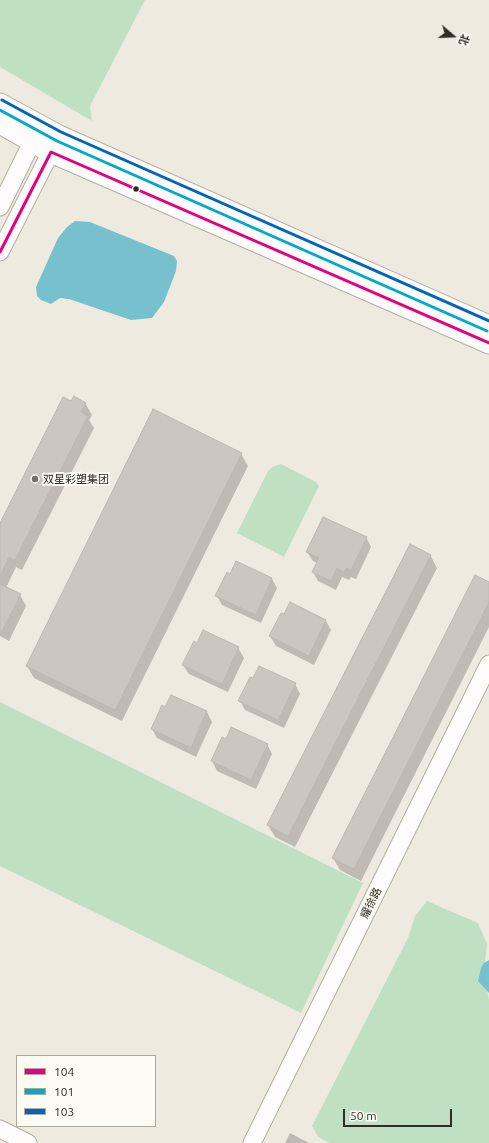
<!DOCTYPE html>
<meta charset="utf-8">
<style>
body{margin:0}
#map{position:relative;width:489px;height:1143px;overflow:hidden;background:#efeae0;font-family:Ubuntu,"Noto Sans SC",sans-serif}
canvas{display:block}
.legend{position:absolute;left:16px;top:1055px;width:140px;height:72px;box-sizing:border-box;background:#fefbf3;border:1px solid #aca9a1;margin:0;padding:5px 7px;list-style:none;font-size:12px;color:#302d26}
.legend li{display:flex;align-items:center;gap:8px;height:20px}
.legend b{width:20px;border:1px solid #aca9a1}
.north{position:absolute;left:433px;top:16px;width:40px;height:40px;-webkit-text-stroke:3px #fefbf3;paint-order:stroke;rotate:109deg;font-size:11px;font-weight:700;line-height:16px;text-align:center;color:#302d26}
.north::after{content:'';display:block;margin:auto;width:14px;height:18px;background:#302d26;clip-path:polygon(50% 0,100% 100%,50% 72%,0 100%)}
.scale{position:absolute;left:343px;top:1109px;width:109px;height:18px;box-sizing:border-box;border:2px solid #302d26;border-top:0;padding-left:5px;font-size:12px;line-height:14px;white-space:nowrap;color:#302d26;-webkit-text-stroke:3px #fefbf3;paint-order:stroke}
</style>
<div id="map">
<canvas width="489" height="1143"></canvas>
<ul class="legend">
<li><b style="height:5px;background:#e5007d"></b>104</li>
<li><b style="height:5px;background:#00a9ce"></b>101</li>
<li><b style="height:5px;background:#0065bd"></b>103</li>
</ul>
<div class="north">北</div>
<div class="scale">50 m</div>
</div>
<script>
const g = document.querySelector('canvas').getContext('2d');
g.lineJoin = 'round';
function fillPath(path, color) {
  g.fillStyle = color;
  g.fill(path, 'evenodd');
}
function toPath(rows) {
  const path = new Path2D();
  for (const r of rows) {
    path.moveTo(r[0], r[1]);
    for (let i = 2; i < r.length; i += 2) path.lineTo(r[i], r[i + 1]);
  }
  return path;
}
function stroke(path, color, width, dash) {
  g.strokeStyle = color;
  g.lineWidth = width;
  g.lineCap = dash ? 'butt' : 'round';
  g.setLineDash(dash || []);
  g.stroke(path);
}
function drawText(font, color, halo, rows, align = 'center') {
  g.font = font + ' Ubuntu,"Noto Sans SC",sans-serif';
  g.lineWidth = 4;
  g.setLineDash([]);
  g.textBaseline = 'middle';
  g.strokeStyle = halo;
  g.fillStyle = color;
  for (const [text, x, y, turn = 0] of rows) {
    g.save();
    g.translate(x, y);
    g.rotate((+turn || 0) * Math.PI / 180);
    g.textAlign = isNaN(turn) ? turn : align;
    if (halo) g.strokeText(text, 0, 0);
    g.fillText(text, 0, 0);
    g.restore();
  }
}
fillPath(toPath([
 [0,0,145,0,90,106,92,121,0,67],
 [281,464,316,482,319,486,284,557,237,533,268,471,272,467],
 [0,702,363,883,301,1013,0,866],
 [427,901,478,923,487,944,484,972,489,1000,489,1143,329,1143,318,1137,312,1126,408,938,415,916]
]), '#c0e0c4');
fillPath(toPath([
 [75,221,90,222,174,256,177,261,176,271,164,302,152,318,131,320,69,299,60,298,51,304,41,300,37,296,36,287,58,238,67,227],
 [489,960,489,993,478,981,481,968,484,963]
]), '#76c1cd');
fillPath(toPath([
 [72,403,85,403,92,415,89,420,94,428,22,570,16,567,6,588,20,595,26,606,9,641,0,636,0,525],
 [241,454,248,466,122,721,34,678,27,666],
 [366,537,371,547,356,579,351,577,349,580,342,577,336,590,318,581,313,572,317,563,313,561,307,552],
 [430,555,437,568,295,847,275,837,268,825],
 [237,563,272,579,277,588,261,623,222,605,217,596,231,575],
 [489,583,489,627,361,881,340,870,333,858],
 [326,621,331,630,314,665,276,646,270,636],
 [198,644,238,648,244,658,228,692,189,674,183,665],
 [295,684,300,694,284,728,245,710,240,701],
 [172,696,207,712,212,722,196,757,157,738,152,729,166,708],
 [267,744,272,754,256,789,217,771,212,761],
 [290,1133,309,1143,285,1143]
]), '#0003');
const building = toPath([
 [74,396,86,403,81,412,88,416,15,560,9,557,0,576,0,523,63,397,71,401,74,396],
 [153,409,242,453,115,710,26,666,153,409],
 [323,517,367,537,351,570,346,568,344,572,337,568,331,581,312,572,319,558,306,552,323,517],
 [410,544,431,555,288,836,267,825,410,544],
 [236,561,272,578,256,615,215,596,227,572,230,574,236,561],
 [475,575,489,582,489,602,354,869,332,858,475,575],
 [0,584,21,594,0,635,0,584],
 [290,602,326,620,309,656,269,636,281,613,284,614,290,602],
 [203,630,239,647,222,684,182,665,194,641,197,643,203,630],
 [259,666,296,683,278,720,238,701,250,677,253,678,259,666],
 [171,695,207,711,191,748,151,729,162,705,165,707,171,695],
 [231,727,268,744,251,780,211,761,222,737,226,739,231,727]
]);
fillPath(building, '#cbc7be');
stroke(building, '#bcb8b1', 1);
const minor = toPath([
 [0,207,38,130],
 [0,252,57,140],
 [0,1129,28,1143],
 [252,1143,489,664]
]);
const major = toPath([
 [0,104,59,136,489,326],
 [0,123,51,152,489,343]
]);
stroke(minor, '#b2afa7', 19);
stroke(major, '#b2afa7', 23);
stroke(minor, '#fdfcfa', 17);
stroke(major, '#fdfcfa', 21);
stroke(toPath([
 [0,252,51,152,489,343]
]), '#e5007d', 3);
stroke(toPath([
 [0,110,57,141,487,331]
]), '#00a9ce', 3);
stroke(toPath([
 [2,100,61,132,489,321]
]), '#0065bd', 3);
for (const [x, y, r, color] of [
 [136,189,3.5,"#302d26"],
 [35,479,4,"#736f67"]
]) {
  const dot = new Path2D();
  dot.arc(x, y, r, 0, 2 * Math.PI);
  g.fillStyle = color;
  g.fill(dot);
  stroke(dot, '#fefbf3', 1.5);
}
drawText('11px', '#302d26', '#fefbf3', [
 ["双星彩塑集团",43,479]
], 'left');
drawText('11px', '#302d26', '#fefbf3', [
 ["耀徐路",371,903,-64]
]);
</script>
